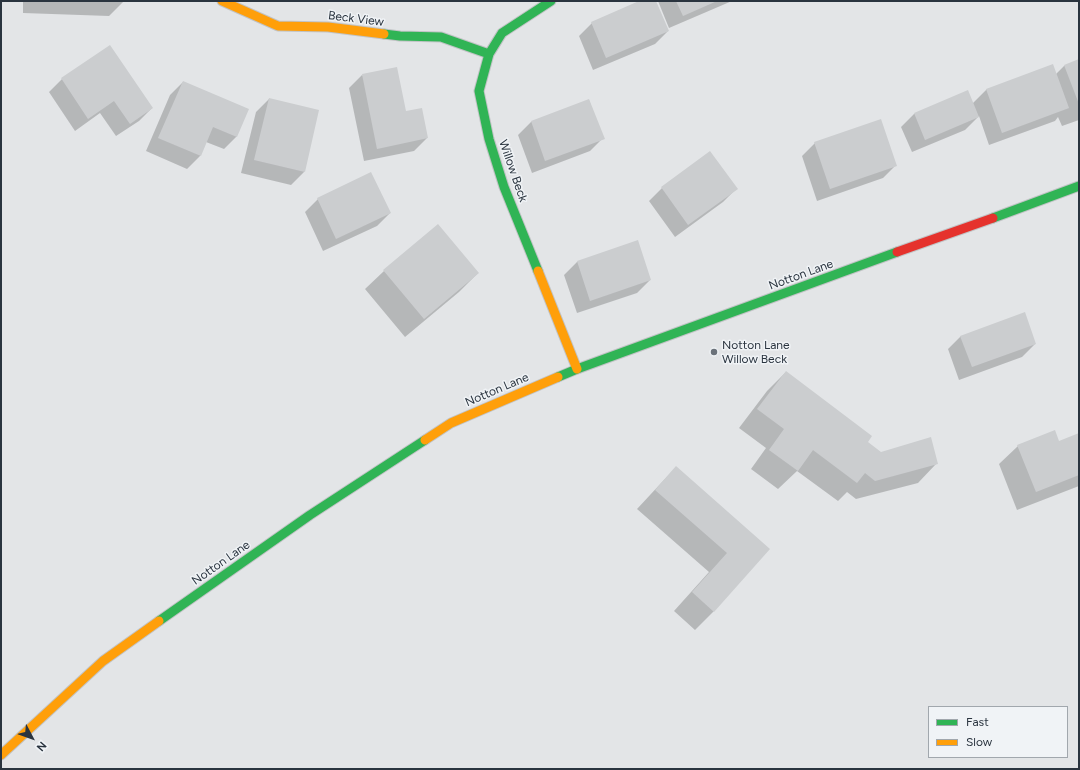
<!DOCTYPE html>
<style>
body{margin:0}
#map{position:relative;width:1080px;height:770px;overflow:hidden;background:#e3e5e7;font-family:Figtree,sans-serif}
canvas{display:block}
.frame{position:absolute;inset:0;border:2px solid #2a343f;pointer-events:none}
.legend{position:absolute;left:928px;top:706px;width:140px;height:52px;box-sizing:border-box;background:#f0f3f6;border:1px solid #a1a7ad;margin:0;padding:5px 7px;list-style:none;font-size:12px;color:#2a343f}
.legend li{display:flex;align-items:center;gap:8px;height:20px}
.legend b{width:20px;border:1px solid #a1a7ad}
.north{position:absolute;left:12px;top:718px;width:40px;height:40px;-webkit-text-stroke:3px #f0f3f6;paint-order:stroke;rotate:131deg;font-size:11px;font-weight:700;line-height:16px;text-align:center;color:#2a343f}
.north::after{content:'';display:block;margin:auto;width:14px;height:18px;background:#2a343f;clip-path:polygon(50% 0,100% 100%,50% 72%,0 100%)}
</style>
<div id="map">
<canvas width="1080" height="770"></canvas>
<div class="frame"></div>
<ul class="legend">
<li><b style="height:5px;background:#30b455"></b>Fast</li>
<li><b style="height:5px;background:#ff9f0a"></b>Slow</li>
</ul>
<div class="north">N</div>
</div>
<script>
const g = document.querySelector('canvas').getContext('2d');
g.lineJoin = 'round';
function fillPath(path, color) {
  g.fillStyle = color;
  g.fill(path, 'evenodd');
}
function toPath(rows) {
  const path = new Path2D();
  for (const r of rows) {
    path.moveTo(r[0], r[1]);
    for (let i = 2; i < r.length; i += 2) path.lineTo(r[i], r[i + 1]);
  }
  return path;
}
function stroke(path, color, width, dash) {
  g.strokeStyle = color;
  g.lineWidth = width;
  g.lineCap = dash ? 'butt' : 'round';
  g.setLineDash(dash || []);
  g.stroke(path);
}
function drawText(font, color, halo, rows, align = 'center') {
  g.font = font + ' Figtree,sans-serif';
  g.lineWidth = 3;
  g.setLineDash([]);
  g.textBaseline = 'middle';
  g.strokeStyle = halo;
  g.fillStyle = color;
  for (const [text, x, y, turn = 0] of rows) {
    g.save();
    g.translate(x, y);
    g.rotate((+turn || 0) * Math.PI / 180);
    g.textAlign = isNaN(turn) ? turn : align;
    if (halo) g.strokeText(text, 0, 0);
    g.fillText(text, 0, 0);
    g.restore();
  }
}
fillPath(toPath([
 [23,1,124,1,109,16,23,13],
 [642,1,655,1,668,31,655,44,593,70,579,36,592,23],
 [658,1,732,1,669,28],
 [1079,60,1079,120,1062,126,1058,117,1055,121,989,145,979,116,965,130,912,152,901,127,914,114,972,104,987,89,1055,75,1064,66],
 [362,75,405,112,427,138,414,151,364,161,349,88],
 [62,79,152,108,139,121,116,136,100,113,75,131,49,92],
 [183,82,237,136,224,149,206,142,200,156,187,169,146,151,170,95],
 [269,99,318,111,304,172,291,185,241,173,256,112],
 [589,100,603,138,590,151,532,173,518,135,531,122],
 [815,143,896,165,883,178,817,201,802,156],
 [662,188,736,189,723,202,675,237,649,201],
 [318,199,390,213,377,226,323,251,305,212],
 [637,242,650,280,637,293,577,313,564,275,577,262],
 [384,271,478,273,459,292,405,337,365,289],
 [961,336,1035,344,1022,357,959,380,948,349],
 [786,372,866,442,881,453,936,464,918,483,856,499,847,492,838,501,797,471,778,489,751,469,766,448,739,428,767,391],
 [1079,434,1079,486,1017,510,999,464,1018,446,1059,442],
 [676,467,768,549,714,611,695,630,674,611,709,572,637,509]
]), '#0003');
fillPath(toPath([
 [639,1,656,1,669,31,606,58,591,22],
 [676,1,717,1,683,16],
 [110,45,153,108,130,124,114,101,88,119,61,78],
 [1079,59,1079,104,1064,65],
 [1053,64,1069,108,1002,133,986,89],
 [397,67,406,111,422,108,428,138,377,149,362,74],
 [183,81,249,109,237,137,213,127,201,156,158,138],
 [968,90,979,117,925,140,914,113],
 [269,98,319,110,305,172,254,160],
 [589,99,605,139,545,161,531,121],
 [881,119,897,166,830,189,814,142],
 [710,151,738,189,688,225,661,187],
 [371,172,391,213,336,239,317,198],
 [438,224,479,273,424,319,383,270],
 [638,240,651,280,590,301,577,261],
 [1025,312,1036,344,972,367,960,336],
 [786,371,872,436,868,442,881,452,931,437,938,464,875,481,865,473,857,483,813,450,798,471,769,450,784,429,757,409],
 [1055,430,1059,441,1079,433,1079,475,1036,492,1017,445],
 [676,466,770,549,714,612,692,592,727,553,655,490]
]), '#cbcdcf');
const fast = toPath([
 [384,34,400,36,441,37,489,54],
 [993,218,1079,186],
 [538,271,504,187,489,139,479,91,489,54,502,33,551,1],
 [558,377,577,369,897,252],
 [159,621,310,515,425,440]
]);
const slow = toPath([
 [222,1,278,26,328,27,384,34],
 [538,271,577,369],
 [425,440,451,423,558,377],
 [1,755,103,661,159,621]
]);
const jam = toPath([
 [897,252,993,218]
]);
stroke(fast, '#c1c3c5', 11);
stroke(slow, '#c1c3c5', 11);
stroke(jam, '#c1c3c5', 11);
stroke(fast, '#30b455', 9);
stroke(slow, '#ff9f0a', 9);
stroke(jam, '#e5322d', 9);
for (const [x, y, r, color] of [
 [714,352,4,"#6b727a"]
]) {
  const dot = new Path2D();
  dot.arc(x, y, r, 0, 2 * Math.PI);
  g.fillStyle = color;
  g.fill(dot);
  stroke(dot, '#f0f3f6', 1.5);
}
drawText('12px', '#2a343f', '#f0f3f6', [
 ["Beck View",356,19,7],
 ["Willow Beck",513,171,71],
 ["Notton Lane",801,275,-20],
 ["Notton Lane",497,390,-23],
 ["Notton Lane",221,563,-35]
]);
drawText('12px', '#2a343f', '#f0f3f6', [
 ["Notton Lane",722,345],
 ["Willow Beck",722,359]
], 'left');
</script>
